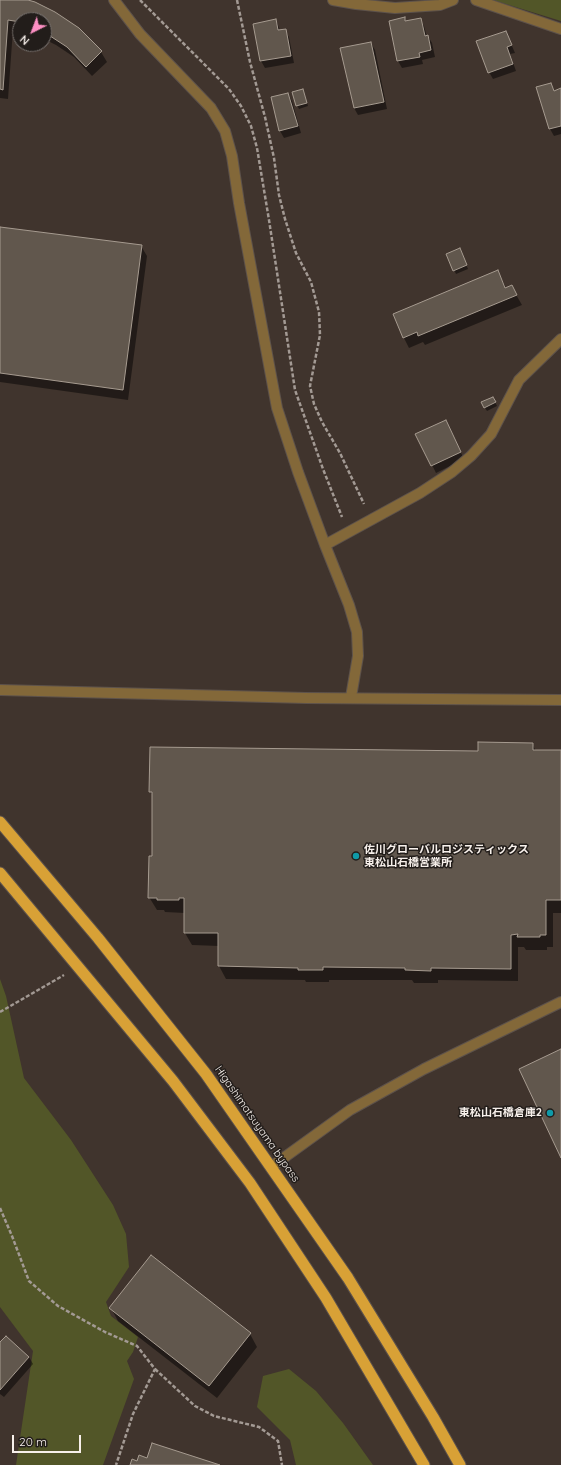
<!DOCTYPE html>
<meta charset="utf-8">
<style>
body{margin:0}
#map{position:relative;width:561px;height:1465px;overflow:hidden;background:#40342d;font-family:Quicksand,sans-serif}
canvas{display:block}
.north{position:absolute;left:12px;top:12px;width:40px;height:40px;box-sizing:border-box;background:#221d1a;border:1px solid #77716e;border-radius:50%;rotate:222deg;font-size:11px;font-weight:700;line-height:16px;text-align:center;color:#f7f0eb}
.north::after{content:'';display:block;margin:auto;width:14px;height:18px;background:#fc8fc3;clip-path:polygon(50% 0,100% 100%,50% 72%,0 100%)}
.scale{position:absolute;left:12px;top:1435px;width:69px;height:18px;box-sizing:border-box;border:2px solid #f7f0eb;border-top:0;padding-left:5px;font-size:12px;line-height:14px;white-space:nowrap;color:#f7f0eb;-webkit-text-stroke:3px #221d1a;paint-order:stroke}
</style>
<div id="map">
<canvas width="561" height="1465"></canvas>
<div class="north">N</div>
<div class="scale">20 m</div>
</div>
<script>
const g = document.querySelector('canvas').getContext('2d');
g.lineJoin = 'round';
function fillPath(path, color) {
  g.fillStyle = color;
  g.fill(path, 'evenodd');
}
function toPath(rows) {
  const path = new Path2D();
  for (const r of rows) {
    path.moveTo(r[0], r[1]);
    for (let i = 2; i < r.length; i += 2) path.lineTo(r[i], r[i + 1]);
  }
  return path;
}
function stroke(path, color, width, dash) {
  g.strokeStyle = color;
  g.lineWidth = width;
  g.lineCap = dash ? 'butt' : 'round';
  g.setLineDash(dash || []);
  g.stroke(path);
}
function drawText(font, color, halo, rows, align = 'center') {
  g.font = font + ' Quicksand,"Noto Sans JP",sans-serif';
  g.lineWidth = 3;
  g.setLineDash([]);
  g.textBaseline = 'middle';
  g.strokeStyle = halo;
  g.fillStyle = color;
  for (const [text, x, y, turn = 0] of rows) {
    g.save();
    g.translate(x, y);
    g.rotate((+turn || 0) * Math.PI / 180);
    g.textAlign = isNaN(turn) ? turn : align;
    if (halo) g.strokeText(text, 0, 0);
    g.fillText(text, 0, 0);
    g.restore();
  }
}
fillPath(toPath([
 [493,0,561,0,561,21],
 [0,979,6,996,24,1078,71,1140,113,1205,126,1234,129,1267,106,1302,111,1316,138,1337,133,1352,127,1361,134,1379,103,1465,16,1465,33,1351,0,1307],
 [289,1369,316,1391,343,1423,373,1465,296,1465,290,1440,257,1407,263,1376]
]), '#525628');
fillPath(toPath([
 [0,0,24,0,78,28,101,52,107,62,92,76,74,57,56,45,44,39,44,20,20,20,20,31,13,29,8,99,0,98],
 [404,18,406,22,420,19,424,26,427,37,428,36,432,43,435,57,422,60,423,64,402,68,398,61,390,21],
 [276,20,280,30,285,30,289,37,294,63,265,68,261,61,254,25],
 [506,32,515,53,510,54,516,71,493,79,489,72],
 [371,43,375,50,387,109,358,115,354,108,342,49],
 [551,84,555,91,561,89,561,134,554,136,550,129,538,88],
 [303,90,308,106,299,109,297,105],
 [288,94,292,101,301,133,284,138,280,131],
 [0,228,141,246,147,256,128,400,0,382],
 [461,252,468,269,456,274,447,254],
 [498,272,506,288,511,286,522,305,425,345,423,342,409,348,404,338,394,315],
 [493,398,497,406,487,411,482,403],
 [449,428,464,459,436,473,417,434],
 [532,744,536,751,561,751,561,913,553,913,553,947,547,947,547,950,526,950,524,947,518,947,518,981,438,980,438,983,414,983,412,980,329,980,329,982,306,982,305,980,226,979,219,966,219,946,192,945,185,933,185,913,165,912,164,910,157,910,149,897,153,858,153,796,150,791,479,752],
 [111,1308,250,1334,257,1347,217,1398,118,1321],
 [0,1344,29,1357,33,1364,4,1397,0,1394]
]), '#0007');
const building = toPath([
 [0,0,28,0,35,2,55,12,79,28,102,51,86,67,67,47,44,32,44,20,20,20,20,22,8,20,3,90,0,89,0,0],
 [405,17,405,21,421,18,425,36,428,35,431,50,419,53,420,57,397,61,389,21,405,17],
 [276,19,278,30,286,29,291,56,260,61,253,24,276,19],
 [506,31,512,45,507,47,513,64,488,73,476,41,506,31],
 [371,42,384,102,354,108,340,48,371,42],
 [551,83,554,91,561,88,561,126,549,129,536,87,551,83],
 [303,89,307,103,296,106,292,92,303,89],
 [288,93,298,126,279,131,271,97,288,93],
 [0,227,142,245,123,390,0,373,0,227],
 [460,248,467,265,453,271,446,254,460,248],
 [498,270,505,288,512,285,517,295,418,336,417,332,403,338,393,314,498,270],
 [493,397,496,402,484,408,481,402,493,397],
 [446,420,461,452,431,466,415,434,446,420],
 [478,742,533,743,533,750,561,750,561,900,546,900,546,935,540,935,540,937,517,937,518,934,511,935,511,969,431,968,431,971,405,970,405,968,323,967,323,970,298,970,298,968,218,966,218,933,184,933,184,898,179,898,179,900,157,900,157,898,148,898,149,856,152,856,152,792,149,792,150,747,478,751,478,742],
 [561,1049,561,1158,519,1069,561,1049],
 [151,1255,251,1333,209,1386,109,1308,151,1255],
 [6,1336,29,1357,0,1390,0,1342,6,1336],
 [152,1443,220,1465,130,1465,132,1459,137,1461,139,1455,147,1458,152,1443]
]);
fillPath(building, '#61574d');
stroke(building, '#a69b90', 1);
const minor = toPath([
 [114,0,140,34,211,108,225,131,232,156,239,203,277,408,298,472,325,545,349,605,357,632,358,656,351,697],
 [333,0,356,4,395,8,440,5,453,0],
 [476,0,561,29],
 [325,545,420,493,452,472,471,456,491,434,519,380,561,339],
 [271,1167,350,1110,424,1069,561,1002]
]);
const tertiary = toPath([
 [0,690,306,698,561,700]
]);
const trunk = toPath([
 [0,822,98,938,206,1074,348,1278,433,1417,460,1465],
 [0,873,173,1081,250,1183,326,1298,424,1465]
]);
stroke(minor, '#5d524b', 12);
stroke(tertiary, '#5d524b', 12);
stroke(trunk, '#5d524b', 13);
stroke(toPath([
 [140,0,229,89,241,106,251,126,257,148,269,220,295,390,323,469,342,517],
 [237,0,250,62,265,117,274,158,279,195,285,219,296,253,311,282,319,312,320,335,310,386,314,404,322,422,340,453,364,504],
 [0,1012,64,975],
 [0,1208,12,1236,29,1281,58,1306,105,1332,137,1346,155,1369,133,1414,116,1465],
 [155,1369,195,1406,214,1416,259,1427,278,1441,282,1465]
]), '#a39a94', 2.5, [4, 2]);
stroke(minor, '#836839', 10);
stroke(tertiary, '#836839', 10);
stroke(trunk, '#d8a136', 11);
for (const [x, y, r, color] of [
 [356,856,4,"#0f9aa8"],
 [550,1113,4,"#0f9aa8"]
]) {
  const dot = new Path2D();
  dot.arc(x, y, r, 0, 2 * Math.PI);
  g.fillStyle = color;
  g.fill(dot);
  stroke(dot, '#221d1a', 1.5);
}
drawText('bold 11px', '#f7f0eb', '#221d1a', [
 ["佐川グローバルロジスティックス",364,850],
 ["東松山石橋営業所",364,863],
 ["東松山石橋倉庫2",542,1113,"right"]
], 'left');
drawText('11px', '#f7f0eb', '#221d1a', [
 ["Higashimatsuyama bypass",257,1124,55]
]);
</script>
